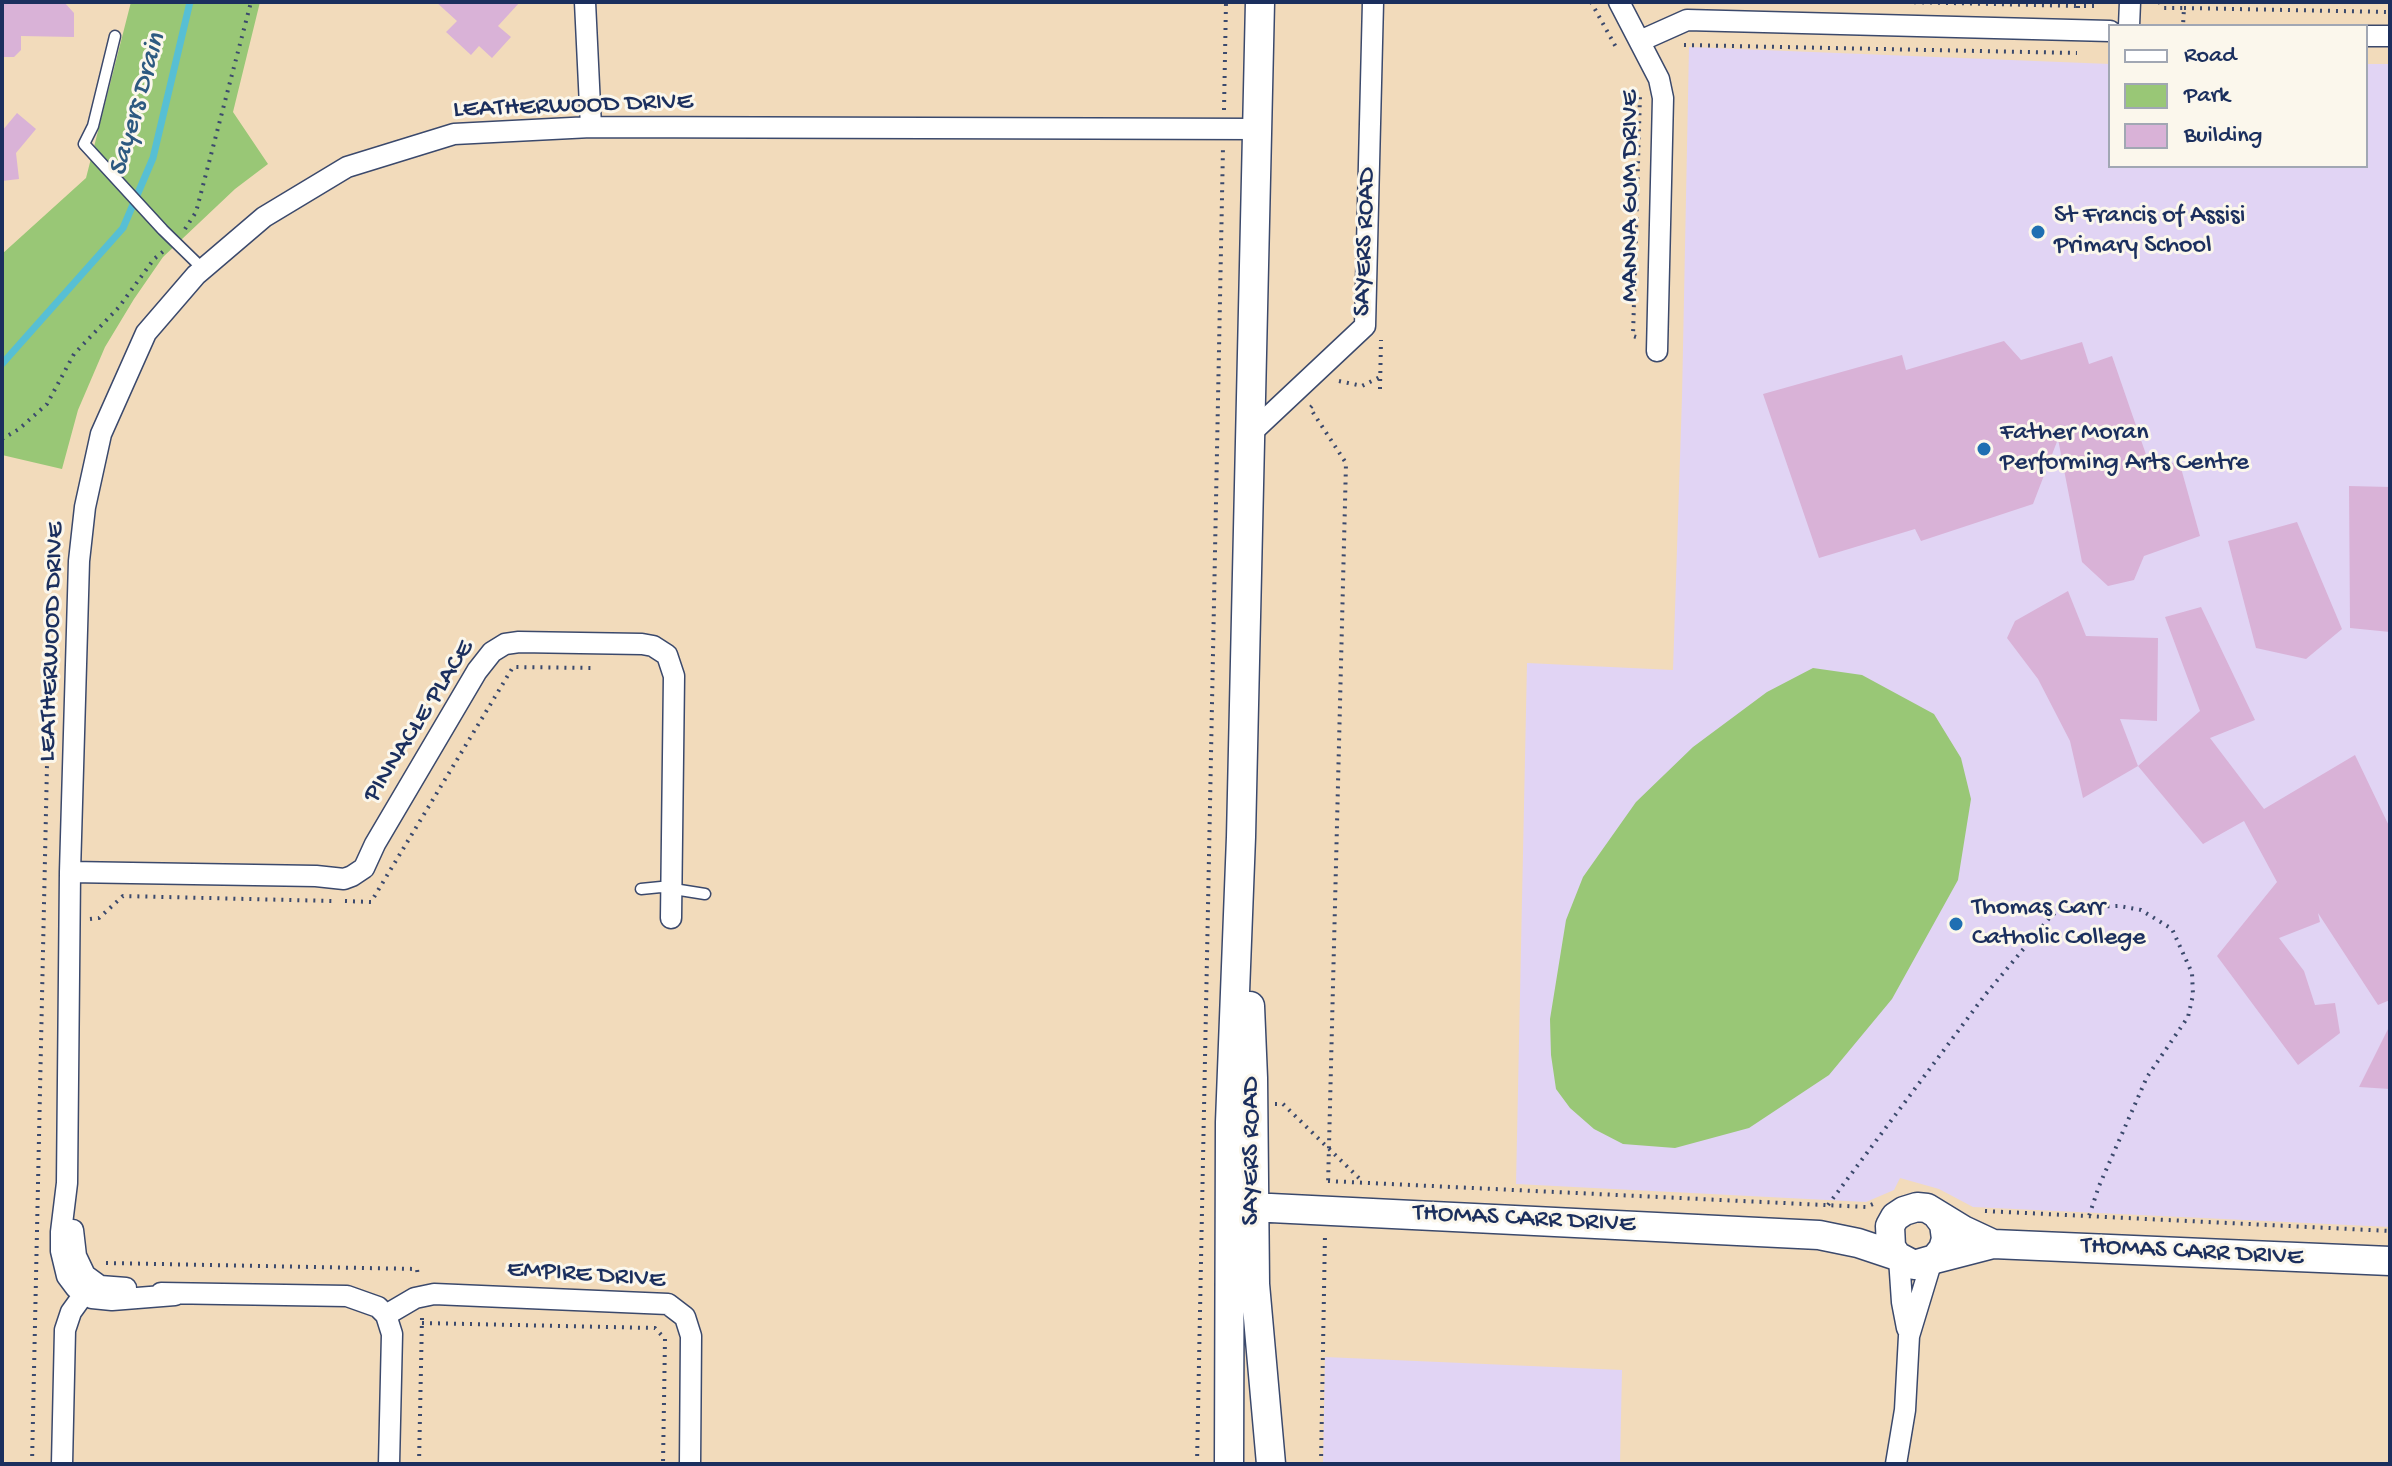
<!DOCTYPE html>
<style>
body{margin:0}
#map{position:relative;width:2392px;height:1466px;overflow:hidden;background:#f2dbbb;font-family:"Gochi Hand",sans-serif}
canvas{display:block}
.frame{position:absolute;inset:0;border:4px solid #1b2f5e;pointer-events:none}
.legend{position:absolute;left:2108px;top:24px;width:260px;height:144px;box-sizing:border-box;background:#fbf7ec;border:2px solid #a1a7b3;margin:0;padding:10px 14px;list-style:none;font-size:24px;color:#1b2f5e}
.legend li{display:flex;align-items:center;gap:16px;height:40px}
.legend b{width:40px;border:2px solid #a1a7b3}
</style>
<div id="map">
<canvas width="2392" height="1466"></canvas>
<div class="frame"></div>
<ul class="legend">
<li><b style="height:10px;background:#fff"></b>Road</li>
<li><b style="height:22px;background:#99c776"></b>Park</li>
<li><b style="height:22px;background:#d9b2d7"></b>Building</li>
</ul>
</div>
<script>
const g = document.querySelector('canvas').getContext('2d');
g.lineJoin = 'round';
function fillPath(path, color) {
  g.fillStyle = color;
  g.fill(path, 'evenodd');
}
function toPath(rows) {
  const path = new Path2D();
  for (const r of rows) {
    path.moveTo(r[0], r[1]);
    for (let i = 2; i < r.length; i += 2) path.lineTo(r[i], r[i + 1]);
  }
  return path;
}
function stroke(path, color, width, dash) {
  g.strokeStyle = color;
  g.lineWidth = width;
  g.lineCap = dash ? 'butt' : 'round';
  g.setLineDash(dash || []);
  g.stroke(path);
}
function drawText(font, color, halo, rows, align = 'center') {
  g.font = font + ' "Gochi Hand",sans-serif';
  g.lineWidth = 6;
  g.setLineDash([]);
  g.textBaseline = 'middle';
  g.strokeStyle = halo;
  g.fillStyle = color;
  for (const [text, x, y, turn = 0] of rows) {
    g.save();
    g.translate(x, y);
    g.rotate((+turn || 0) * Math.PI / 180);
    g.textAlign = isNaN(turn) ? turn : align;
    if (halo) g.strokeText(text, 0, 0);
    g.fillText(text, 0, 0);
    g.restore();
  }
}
fillPath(toPath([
 [1689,47,2110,64,2110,166,2366,166,2366,64,2390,64,2390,1227,1973,1207,1939,1189,1900,1178,1894,1190,1866,1202,1516,1184,1527,663,1673,670,1682,397],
 [1325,1357,1622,1370,1620,1464,1323,1464]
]), '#e1d4f4');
fillPath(toPath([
 [131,2,260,2,233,112,268,164,235,189,163,257,134,299,105,347,78,410,62,469,2,455,2,254,86,178],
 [1813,668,1862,675,1934,714,1961,758,1971,799,1958,880,1892,999,1829,1075,1749,1128,1675,1148,1623,1144,1594,1129,1570,1108,1556,1089,1551,1055,1550,1019,1566,920,1583,877,1636,802,1693,747,1767,692]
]), '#99c776');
stroke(toPath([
 [2,364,123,228,153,158,190,2]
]), '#57bfd4', 7);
fillPath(toPath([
 [2,2,64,2,74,13,74,37,21,36,21,50,14,57,2,57],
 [436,2,520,2,498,26,511,37,492,58,479,46,471,55,446,32,457,21],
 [17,113,36,129,16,153,19,179,2,181,2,131],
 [2004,341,2021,360,2082,342,2089,364,2112,356,2151,469,2179,461,2200,536,2144,556,2134,580,2108,586,2082,562,2058,439,2033,504,1921,541,1915,529,1819,558,1763,394,1902,355,1906,370],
 [2349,486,2390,487,2390,632,2350,628],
 [2297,522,2342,629,2306,659,2256,648,2228,541],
 [2068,591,2086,636,2158,638,2157,721,2120,719,2138,766,2083,798,2070,741,2038,679,2007,638,2015,621],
 [2201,607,2255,720,2210,738,2264,809,2355,755,2390,828,2390,1000,2378,1005,2318,913,2320,922,2279,938,2304,971,2315,1005,2335,1003,2340,1033,2298,1065,2217,956,2277,882,2244,821,2203,844,2138,766,2200,711,2165,617],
 [2390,1025,2390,1089,2359,1087]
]), '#d9b2d7');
const lane = toPath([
 [115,36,93,126,84,144,163,230,203,269],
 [641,889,661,887,705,894]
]);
const street = toPath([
 [585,2,591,127],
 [1619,2,1659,79,1663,98,1657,351],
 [2129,26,2130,2],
 [2366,36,2390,36],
 [1640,41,1687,20,2110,31],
 [1250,434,1365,326,1373,2],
 [70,872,316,876,344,879,352,876,364,868,375,844,477,671,492,652,505,644,519,642,642,644,653,646,667,655,674,676,671,918],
 [73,1230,76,1256,85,1275,100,1286,126,1288],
 [1899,1258,1902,1302,1907,1328],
 [161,1293,347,1296,378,1307,386,1315,392,1334,389,1464],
 [175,1295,112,1300,92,1298,76,1288,67,1276,61,1251,61,1232,67,1183,70,872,79,561,85,507,101,434,146,333,196,275,264,217,347,167,454,134,591,127,1258,129],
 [386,1315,415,1298,434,1294,668,1304,685,1317,691,1336,690,1464],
 [62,1464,65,1330,71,1312,92,1283],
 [1896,1464,1905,1410,1909,1336,1932,1260]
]);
const secondary = toPath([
 [1250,1006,1253,1078,1255,1284,1271,1464],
 [1230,1206,1819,1235,1858,1243,1897,1256],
 [1938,1216,1944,1224,1946,1239,1943,1249,1935,1259,1914,1265,1897,1256,1891,1247,1890,1226,1895,1217,1904,1211,1917,1207,1927,1208,1963,1230,1993,1244],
 [1935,1259,1993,1244,2390,1261],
 [1229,1464,1230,1122,1241,837,1260,2]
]);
stroke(lane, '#3b496c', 13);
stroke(street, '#3b496c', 23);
stroke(secondary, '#3b496c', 31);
stroke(toPath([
 [1591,2,1617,49],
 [1906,2,2078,6],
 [2159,2,2164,8,2184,8,2183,26],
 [2078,8,2078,6,2094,6,2098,2],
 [2184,8,2390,12],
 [1684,45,2077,53],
 [1224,110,1226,2],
 [185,229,196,212,251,2],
 [1636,337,1633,336,1640,95],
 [1339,381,1362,386,1380,377],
 [1380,389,1381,340],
 [1312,406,1310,408,1346,463,1328,1186],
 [2,439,19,429,47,404,74,354,119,307,154,259,165,250],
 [345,901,371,902,513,667,594,668],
 [90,919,99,918,123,896,332,901],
 [1275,1104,1283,1104,1363,1182],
 [1328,1181,1866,1207,1873,1204],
 [1828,1205,1985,995,2051,916,2061,909,2071,907,2119,906,2141,910,2172,929,2192,973,2193,995,2188,1017,2147,1077,2099,1186,2089,1216],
 [1985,1211,2390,1231],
 [106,1263,417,1269,418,1277],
 [422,1323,655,1328,665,1339,663,1464],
 [32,1464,48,718],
 [419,1464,422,1318],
 [1197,1464,1223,147],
 [1321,1464,1325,1234]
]), '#3b496c', 4, [2, 6]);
stroke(lane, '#fff', 10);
stroke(street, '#fff', 20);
stroke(secondary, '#fff', 28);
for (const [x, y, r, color] of [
 [2038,232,8,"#1f6fb2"],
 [1984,449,8,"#1f6fb2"],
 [1956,924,8,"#1f6fb2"]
]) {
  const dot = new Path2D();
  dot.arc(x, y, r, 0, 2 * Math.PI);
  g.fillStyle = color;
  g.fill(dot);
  stroke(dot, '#fbf7ec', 3);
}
drawText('26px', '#1b2f5e', '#fbf7ec', [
 ["LEATHERWOOD DRIVE",573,107,-2],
 ["MANNA GUM DRIVE",1632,196,-90],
 ["SAYERS ROAD",1366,242,-88],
 ["LEATHERWOOD DRIVE",53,642,-88],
 ["PINNACLE PLACE",420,722,-58],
 ["SAYERS ROAD",1253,1151,-90],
 ["THOMAS CARR DRIVE",1524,1220,3],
 ["THOMAS CARR DRIVE",2192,1253,3],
 ["EMPIRE DRIVE",586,1276,4]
]);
drawText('26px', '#1b2f5e', '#fbf7ec', [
 ["St Francis of Assisi",2054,217],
 ["Primary School",2054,247],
 ["Father Moran",2000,434],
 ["Performing Arts Centre",2000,464],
 ["Thomas Carr",1972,909],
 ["Catholic College",1972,939]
], 'left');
drawText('italic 28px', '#2d5a81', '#fbf7ec', [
 ["Sayers Drain",139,105,-74]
]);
</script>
